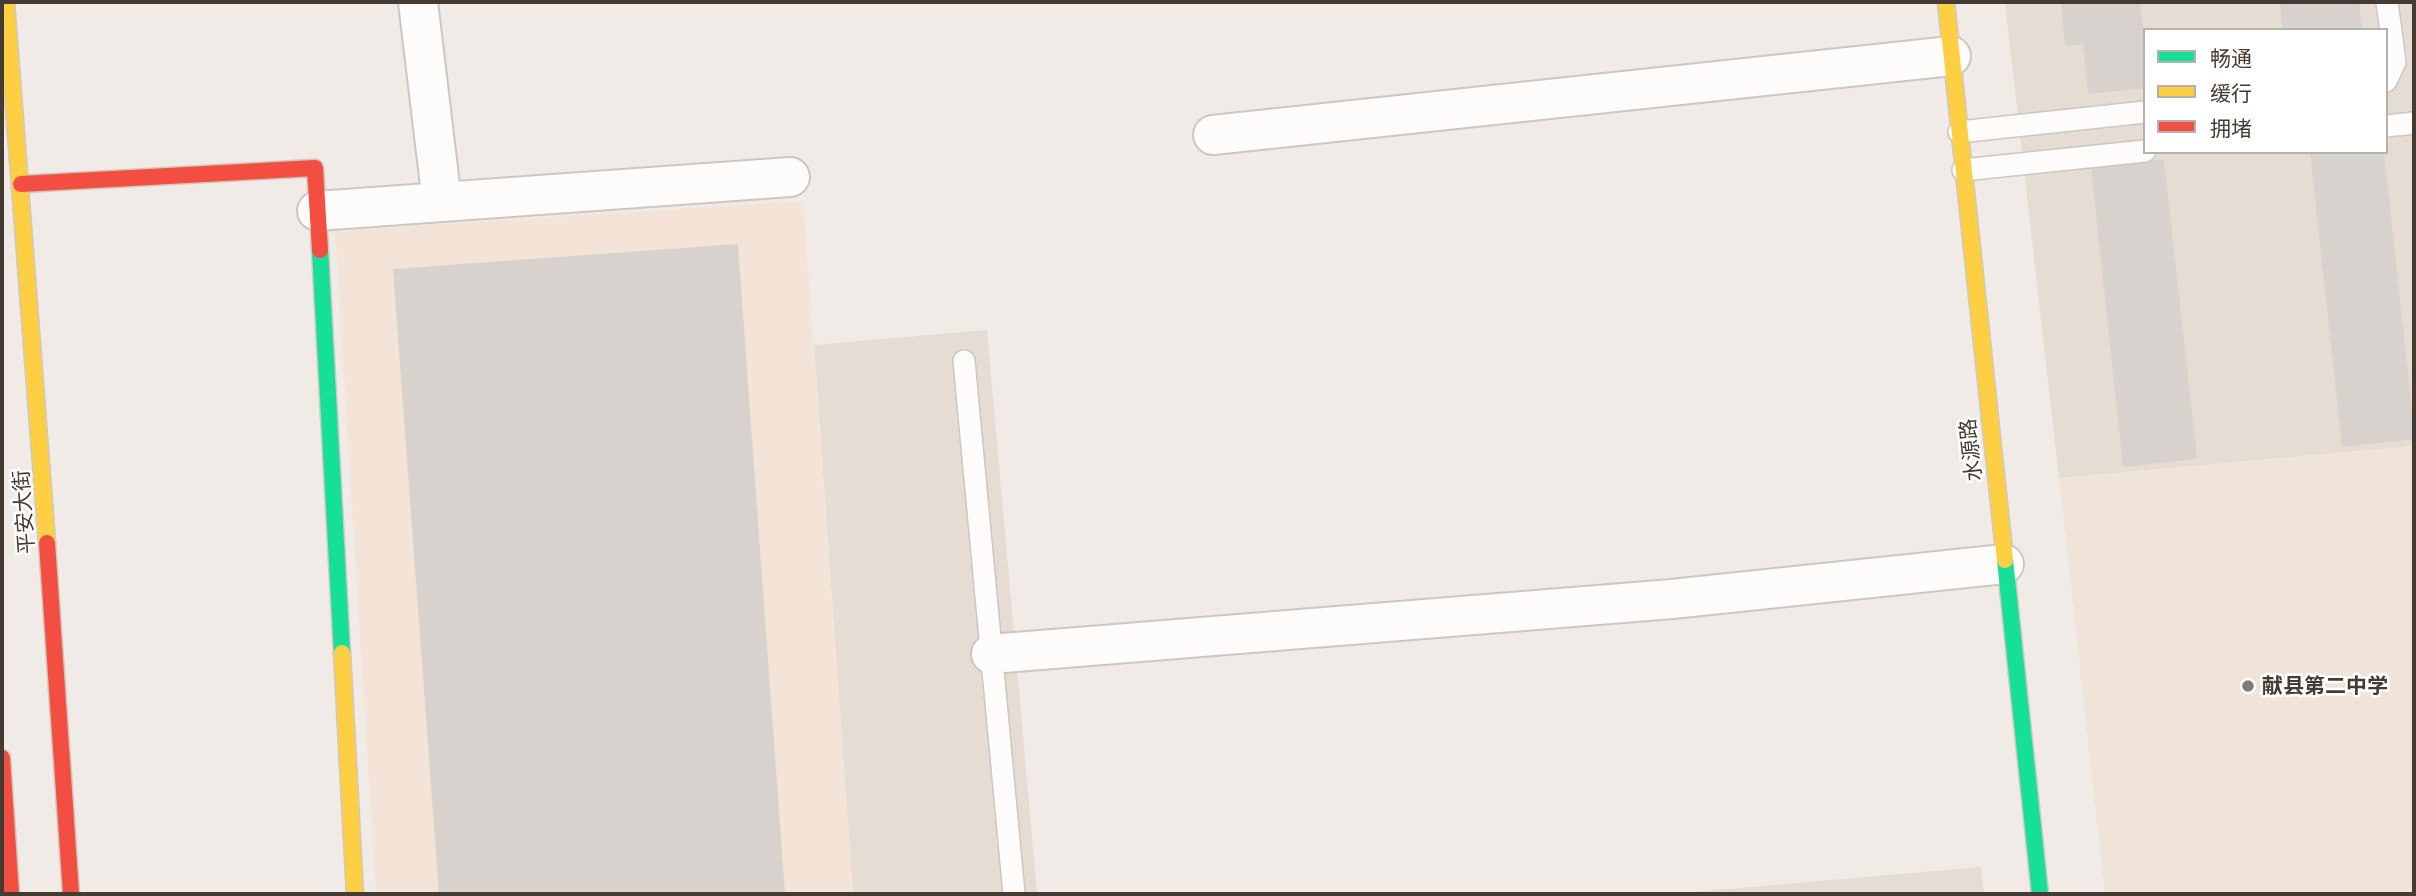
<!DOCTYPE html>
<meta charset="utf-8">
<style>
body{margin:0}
#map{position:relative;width:2416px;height:896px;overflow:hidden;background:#f0ebe6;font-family:Barlow,"Noto Sans SC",sans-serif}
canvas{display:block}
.frame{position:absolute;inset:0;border:4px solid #463b33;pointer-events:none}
.legend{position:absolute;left:2143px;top:28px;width:245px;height:126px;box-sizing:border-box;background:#fff;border:2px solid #b5b1ad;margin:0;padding:9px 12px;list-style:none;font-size:21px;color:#463b33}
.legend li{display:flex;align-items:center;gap:14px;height:35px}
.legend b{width:35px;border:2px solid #b5b1ad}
</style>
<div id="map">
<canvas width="2416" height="896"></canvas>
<div class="frame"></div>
<ul class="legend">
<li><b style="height:9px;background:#16e098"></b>畅通</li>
<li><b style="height:9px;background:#ffcf43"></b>缓行</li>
<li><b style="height:9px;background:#f24e42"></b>拥堵</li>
</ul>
</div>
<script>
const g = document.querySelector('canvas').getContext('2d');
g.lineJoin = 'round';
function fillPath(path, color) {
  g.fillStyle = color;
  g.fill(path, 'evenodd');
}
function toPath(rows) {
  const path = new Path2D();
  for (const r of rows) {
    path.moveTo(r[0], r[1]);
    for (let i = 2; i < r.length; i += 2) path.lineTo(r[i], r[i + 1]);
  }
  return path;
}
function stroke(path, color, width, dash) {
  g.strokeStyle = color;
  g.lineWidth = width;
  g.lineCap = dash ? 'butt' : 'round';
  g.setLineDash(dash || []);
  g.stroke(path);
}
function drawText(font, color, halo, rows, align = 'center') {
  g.font = font + ' Barlow,"Noto Sans SC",sans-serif';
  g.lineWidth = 5;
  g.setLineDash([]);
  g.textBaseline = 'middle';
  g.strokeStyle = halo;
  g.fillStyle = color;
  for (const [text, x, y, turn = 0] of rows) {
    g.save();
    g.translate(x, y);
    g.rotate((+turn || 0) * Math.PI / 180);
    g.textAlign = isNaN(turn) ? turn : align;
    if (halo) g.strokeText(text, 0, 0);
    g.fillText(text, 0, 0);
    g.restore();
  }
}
fillPath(toPath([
 [2005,2,2414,2,2414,446,2059,478],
 [2145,30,2386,30,2386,152,2145,152],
 [987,330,1037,894,853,894,814,345],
 [1981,867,1984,894,1671,894]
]), '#e5dcd3');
fillPath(toPath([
 [803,201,853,894,376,894,335,231]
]), '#f4e4d8');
fillPath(toPath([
 [2414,446,2414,894,2105,894,2059,478]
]), '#efe4d7');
const building = toPath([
 [2076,2,2139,2,2145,53,2145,87,2089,93,2084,43,2066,45,2062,3,2076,2],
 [2281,2,2358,2,2361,30,2302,30,2301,27,2283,29,2281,2],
 [2311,152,2383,152,2414,438,2343,446,2311,152],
 [2163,160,2196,458,2124,466,2092,167,2163,160],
 [737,245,784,894,440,894,394,270,737,245]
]);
fillPath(building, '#d8d2ce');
stroke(building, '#d8d2cc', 2);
const lane = toPath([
 [2386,81,2395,62,2387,2],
 [2386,126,2414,123],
 [1959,132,2145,112],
 [1963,170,2145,151],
 [964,361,1014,894]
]);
const street = toPath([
 [418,2,442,202],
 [1213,135,1951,56],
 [317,211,790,177],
 [991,654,1672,599,2004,564]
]);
const fast = toPath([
 [320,250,342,653],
 [2005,560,2040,894]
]);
const slow = toPath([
 [6,2,47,543],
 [1946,2,2005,560],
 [342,653,355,894]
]);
const jam = toPath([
 [21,184,315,168,320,250],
 [47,543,71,894],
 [2,758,11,894]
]);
stroke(lane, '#ccc7c3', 24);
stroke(street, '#ccc7c3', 42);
stroke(fast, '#d1c8be', 19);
stroke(slow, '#d1c8be', 19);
stroke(jam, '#d1c8be', 19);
stroke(lane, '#fdfcfb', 21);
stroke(street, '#fdfcfb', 38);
stroke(fast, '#16e098', 16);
stroke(slow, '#ffcf43', 16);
stroke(jam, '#f24e42', 16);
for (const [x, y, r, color] of [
 [2248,686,7,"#827972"]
]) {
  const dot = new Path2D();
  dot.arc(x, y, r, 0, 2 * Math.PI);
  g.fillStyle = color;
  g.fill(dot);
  stroke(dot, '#fff', 2.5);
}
drawText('21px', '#463b33', '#fff', [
 ["水源路",1971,450,-96],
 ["平安大街",24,512,-94]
]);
drawText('bold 21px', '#463b33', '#fff', [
 ["献县第二中学",2262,686]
], 'left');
</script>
